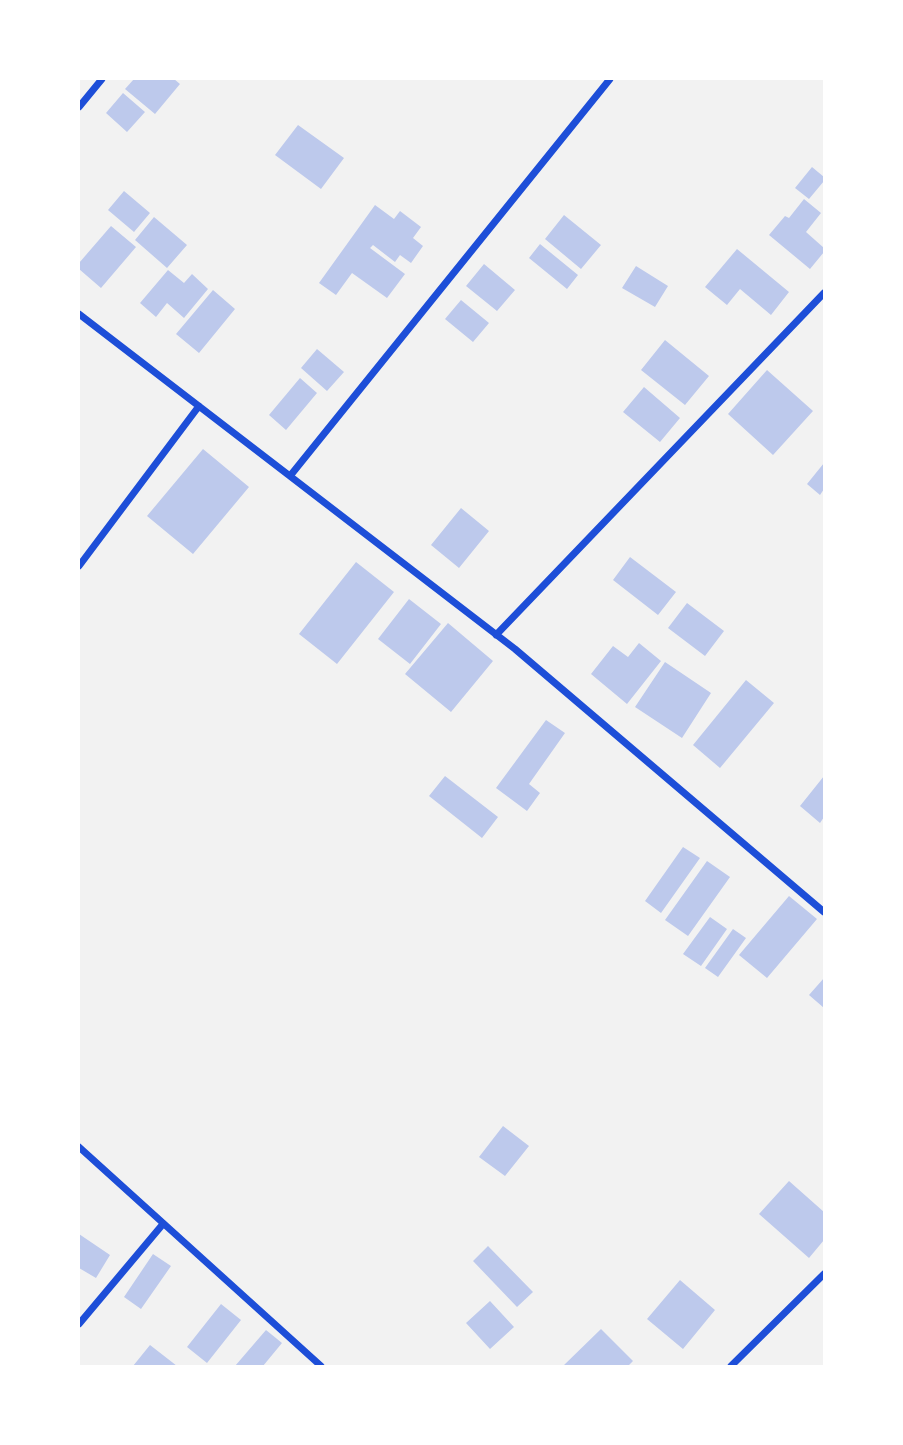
<!DOCTYPE html>
<style>
body{margin:0}
#map{position:relative;width:903px;height:1445px;overflow:hidden;background:#f2f2f2;font-family:"Fira Sans Condensed",sans-serif}
canvas{display:block}
.frame{position:absolute;inset:0;border:80px solid #fff;pointer-events:none}
</style>
<div id="map">
<canvas width="903" height="1445"></canvas>
<div class="frame"></div>
</div>
<script>
const c = document.querySelector('canvas').getContext('2d');
c.lineJoin = 'round';
function paint(path, color) {
  c.fillStyle = color;
  c.fill(path, 'evenodd');
}
function shape(rows) {
  const path = new Path2D();
  for (const r of rows) {
    path.moveTo(r[0], r[1]);
    for (let i = 2; i < r.length; i += 2) path.lineTo(r[i], r[i + 1]);
  }
  return path;
}
function stroke(path, color, width, dash) {
  c.strokeStyle = color;
  c.lineWidth = width;
  c.lineCap = dash ? 'butt' : 'round';
  c.setLineDash(dash || []);
  c.stroke(path);
}
const building = shape([
 [134,79,174,79,180,84,155,114,125,89],
 [123,93,145,112,127,132,106,113],
 [298,125,344,158,321,189,275,155],
 [812,167,824,177,824,181,809,199,795,188],
 [124,191,150,213,134,232,108,210],
 [804,199,821,213,806,232,824,248,824,252,810,269,769,235,785,216,789,218],
 [375,205,394,219,400,211,421,227,413,238,423,246,411,263,400,255,395,262,373,245,370,248,405,274,387,298,352,273,336,295,319,283],
 [564,215,601,245,581,269,545,239],
 [154,217,187,245,167,268,135,240],
 [111,226,136,247,101,288,79,269,79,263],
 [540,244,578,275,567,289,529,258],
 [737,249,789,292,771,315,740,289,727,305,705,287],
 [484,264,515,290,497,311,466,286],
 [636,266,668,286,655,307,622,288],
 [168,270,184,283,192,274,208,289,184,318,167,303,156,317,140,303],
 [213,290,235,309,199,353,176,334],
 [461,300,489,323,473,342,445,319],
 [665,340,709,376,685,405,641,370],
 [317,349,344,372,327,391,301,368],
 [767,370,813,411,773,455,728,414],
 [300,378,317,393,286,430,269,415],
 [644,387,680,418,660,442,623,412],
 [203,449,249,487,193,554,147,516],
 [824,463,824,489,820,495,807,484],
 [461,508,489,531,459,568,431,545],
 [630,557,676,592,658,615,613,580],
 [356,562,394,592,337,664,299,634],
 [409,599,441,624,410,664,378,639],
 [687,603,724,631,705,656,668,628],
 [448,623,493,661,451,712,405,674],
 [639,643,661,661,627,704,591,674,613,646,628,657],
 [665,662,711,693,682,738,635,707],
 [746,680,774,703,720,768,693,745],
 [546,720,565,733,529,784,540,793,527,811,496,788],
 [445,776,498,817,482,838,429,796],
 [824,776,824,817,820,823,800,806],
 [683,847,700,858,661,913,645,901],
 [707,861,730,877,688,936,665,920],
 [789,896,817,919,767,978,739,955],
 [710,917,727,929,701,966,683,954],
 [733,929,746,938,718,977,705,968],
 [824,978,824,1008,809,995],
 [503,1126,529,1146,505,1176,479,1157],
 [789,1181,824,1212,824,1240,809,1258,759,1214],
 [79,1234,110,1255,96,1278,79,1268],
 [488,1246,533,1292,517,1307,473,1261],
 [153,1254,171,1266,141,1309,124,1297],
 [680,1280,715,1310,683,1349,647,1319],
 [490,1301,514,1327,490,1349,466,1323],
 [221,1304,241,1320,207,1363,187,1347],
 [601,1329,633,1361,628,1366,563,1366],
 [266,1330,282,1343,263,1366,235,1366],
 [150,1345,177,1366,133,1366]
]);
const minor = shape([
 [79,107,102,79],
 [79,314,515,649,824,912],
 [290,476,610,79],
 [79,566,199,406],
 [496,635,824,293],
 [79,1147,321,1366],
 [79,1324,163,1224],
 [731,1366,824,1274]
]);
paint(building, '#bdc9ec');
stroke(minor, '#1d4ed8', 7);
</script>
